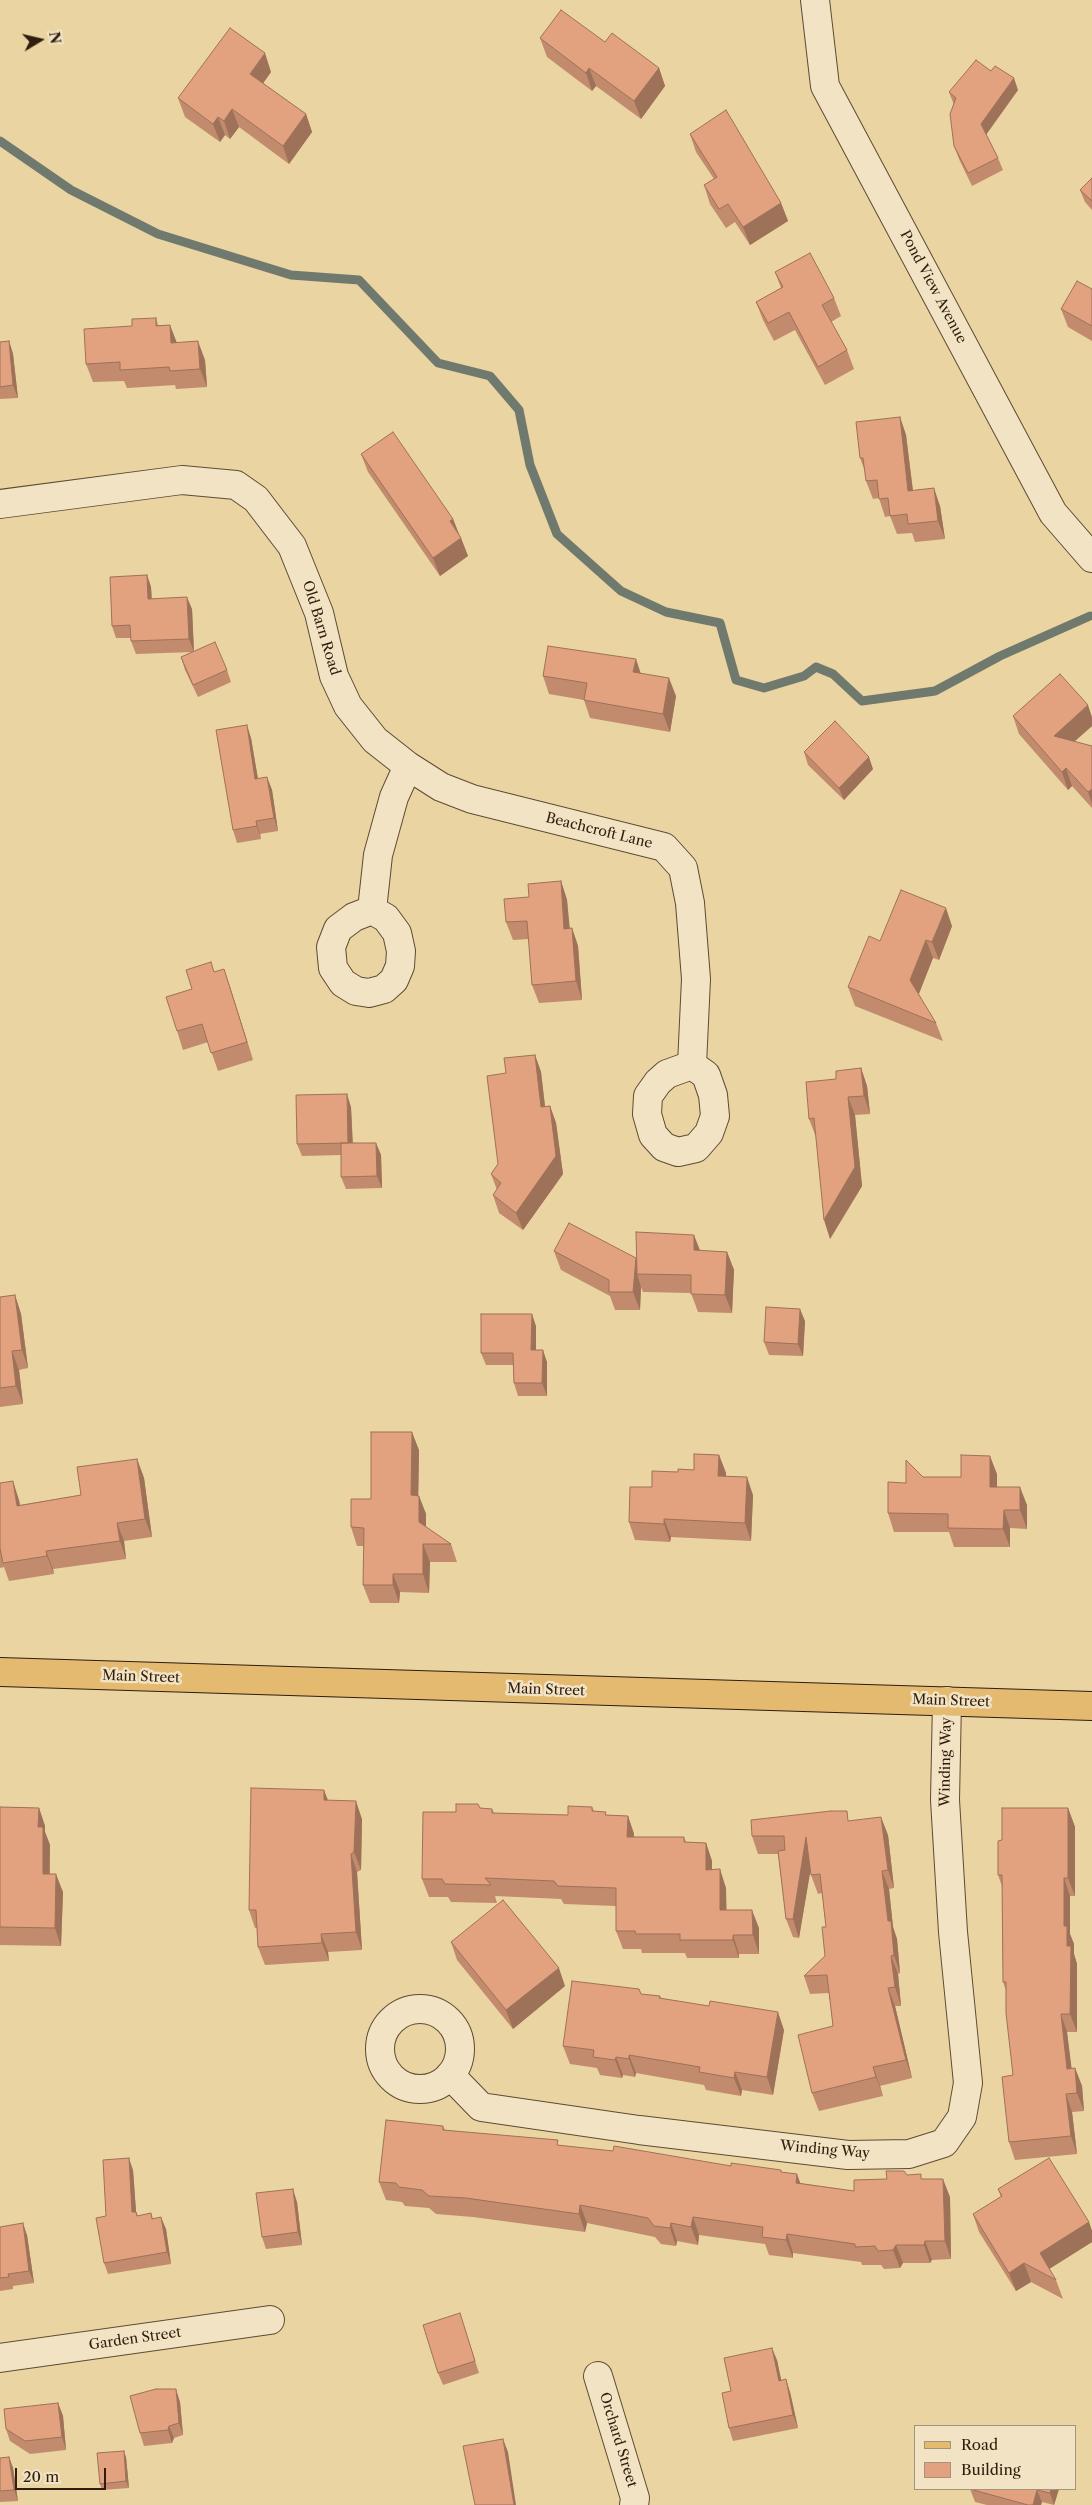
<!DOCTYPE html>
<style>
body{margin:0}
#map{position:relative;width:1092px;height:2505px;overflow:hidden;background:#e9d4a2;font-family:"Libre Caslon Text",serif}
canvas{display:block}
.legend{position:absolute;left:914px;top:2425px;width:162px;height:65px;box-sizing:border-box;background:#f1e3c3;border:1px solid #a4947b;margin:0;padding:6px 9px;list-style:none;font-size:15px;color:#301d0f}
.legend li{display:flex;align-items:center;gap:10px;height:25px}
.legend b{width:25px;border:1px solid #a4947b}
.north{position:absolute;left:15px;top:15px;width:50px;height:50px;-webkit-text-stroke:4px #f1e3c3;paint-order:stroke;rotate:81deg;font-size:14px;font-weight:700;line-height:20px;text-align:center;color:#301d0f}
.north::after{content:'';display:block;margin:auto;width:18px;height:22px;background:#301d0f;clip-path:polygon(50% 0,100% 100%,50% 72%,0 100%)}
.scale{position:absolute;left:15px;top:2468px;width:91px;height:22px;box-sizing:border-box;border:2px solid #301d0f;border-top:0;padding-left:6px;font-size:15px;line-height:18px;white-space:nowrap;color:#301d0f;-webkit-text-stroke:4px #f1e3c3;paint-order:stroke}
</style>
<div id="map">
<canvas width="1092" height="2505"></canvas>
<ul class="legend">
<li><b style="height:6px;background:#e4ba71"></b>Road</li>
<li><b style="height:14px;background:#e2a27f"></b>Building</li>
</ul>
<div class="north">N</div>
<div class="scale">20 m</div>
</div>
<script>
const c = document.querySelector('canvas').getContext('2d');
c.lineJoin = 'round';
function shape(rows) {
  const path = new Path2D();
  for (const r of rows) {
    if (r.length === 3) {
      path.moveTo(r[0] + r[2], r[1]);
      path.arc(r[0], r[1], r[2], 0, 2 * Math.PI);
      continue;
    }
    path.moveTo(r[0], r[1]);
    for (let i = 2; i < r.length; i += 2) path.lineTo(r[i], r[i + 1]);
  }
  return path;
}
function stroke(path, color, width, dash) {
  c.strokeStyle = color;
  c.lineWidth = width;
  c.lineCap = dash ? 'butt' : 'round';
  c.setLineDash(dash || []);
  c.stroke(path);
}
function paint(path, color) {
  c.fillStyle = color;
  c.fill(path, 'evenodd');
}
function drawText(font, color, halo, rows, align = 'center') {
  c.font = font + ' "Libre Caslon Text",serif';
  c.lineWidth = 5;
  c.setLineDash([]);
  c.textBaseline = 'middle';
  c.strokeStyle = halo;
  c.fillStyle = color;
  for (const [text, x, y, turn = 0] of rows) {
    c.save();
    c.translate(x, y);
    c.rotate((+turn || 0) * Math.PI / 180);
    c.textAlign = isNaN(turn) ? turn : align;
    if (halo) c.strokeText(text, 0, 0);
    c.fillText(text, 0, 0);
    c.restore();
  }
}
const stream = shape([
 [0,141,71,190,158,234,291,275,359,280,438,363,490,376,519,410,530,465,557,534,621,591,666,612,720,623,736,680,764,688,804,676,816,667,833,674,862,701,935,691,1000,656,1090,616]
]);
const minor = shape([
 [815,0,825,86,1053,513,1092,558],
 [0,504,182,480,236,485,256,499,292,546,319,613,334,676,348,706,375,740,408,766,441,787,472,799,664,847,683,868,690,903,696,979,692,1065,706,1075,713,1095,715,1116,709,1133,696,1148,678,1152,664,1147,653,1135,647,1114,648,1096,658,1082,667,1074,692,1065],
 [372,910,354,917,338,929,331,947,333,968,343,983,356,991,369,993,384,989,394,980,400,966,401,951,397,933,386,918,372,910,378,855,394,797,408,766],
 [420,2049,40],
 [450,2075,481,2107,639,2130,848,2155,909,2154,944,2143,962,2117,968,2083,953,1932,945,1800,947,1701],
 [0,2358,270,2320],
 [598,2376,635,2498,634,2505]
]);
const major = shape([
 [0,1672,1092,1706]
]);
const wall = shape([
 [540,38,605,42,659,68,665,86,641,119,596,86,592,91,547,57],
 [271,72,263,83,306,114,312,132,289,164,239,127,230,139,225,135,220,142,185,117,178,98],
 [1018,90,986,135,998,158,1003,170,972,186,959,159,954,146,954,105,949,92],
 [690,134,781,203,788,221,750,245,735,222,726,228,710,204,704,185,714,179,696,152],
 [1092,178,1092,210,1085,202,1080,190],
 [775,272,834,298,841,316,831,322,847,350,854,369,825,385,795,330,774,341,763,320,756,302,781,288],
 [1092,289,1092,341,1068,327,1061,309],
 [156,318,158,325,170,325,176,343,205,360,207,387,176,389,175,385,127,388,124,381,93,382,86,364,132,326],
 [9,341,13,354,18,398,0,399,0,342],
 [900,417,906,435,913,490,940,506,945,539,915,542,912,533,897,534,890,516,885,517,879,498,873,499,866,481,865,471,860,458],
 [361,454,453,519,468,556,440,576,368,472],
 [147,575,151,587,152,599,192,609,194,652,227,670,231,682,198,697,185,670,181,657,193,652,136,654,131,641,131,638,116,638,112,626],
 [641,673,676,696,670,732,590,718,584,700,549,694,543,676],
 [1013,716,1092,726,1074,742,1092,746,1092,808,1072,786,1068,790,1019,734],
 [251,738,258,779,267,777,272,790,278,831,260,834,261,839,237,843,233,830],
 [804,752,873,769,844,800,808,765],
 [561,881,567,900,570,929,572,928,578,946,582,1000,539,1003,532,985,529,939,513,940,506,922,529,897],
 [952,926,939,960,933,958,918,994,936,1023,943,1041,855,1006,848,987,880,941],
 [224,969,230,987,253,1060,218,1071,208,1042,183,1050,177,1031,192,989,215,972],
 [535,1055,541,1072,545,1106,550,1106,556,1123,563,1174,523,1230,499,1213,493,1195,497,1190,491,1174,498,1164,506,1073],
 [861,1068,867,1086,870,1114,855,1115,862,1186,830,1239,816,1137,809,1119,836,1079],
 [351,1107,353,1143,376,1143,381,1155,382,1188,346,1189,341,1177,341,1155,302,1156,297,1144],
 [554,1251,636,1258,637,1261,700,1251,727,1252,734,1270,732,1313,698,1312,691,1293,643,1292,641,1287,640,1310,615,1310,610,1296,561,1270],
 [15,1295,21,1314,28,1368,19,1370,23,1404,0,1407,0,1297],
 [805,1321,803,1356,769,1355,764,1342],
 [536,1326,536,1350,547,1362,547,1396,518,1396,514,1383,513,1365,486,1365,481,1353],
 [419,1450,418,1496,419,1496,426,1514,426,1527,451,1544,457,1562,430,1562,429,1593,400,1592,399,1603,370,1603,363,1585,364,1546,357,1546,351,1527,371,1499],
 [719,1455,726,1473,726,1476,753,1495,751,1541,671,1537,670,1542,635,1540,629,1522,652,1487,678,1472,694,1470],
 [137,1459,144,1478,152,1537,124,1541,126,1559,53,1569,54,1574,9,1581,4,1567,0,1568,0,1483,19,1500,20,1505,81,1495],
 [997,1474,997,1487,1027,1505,1027,1529,1010,1528,1010,1547,954,1547,949,1532,894,1532,888,1513,906,1483,923,1477,961,1477],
 [328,1800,362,1819,361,1870,357,1872,362,1950,328,1952,329,1961,265,1965,258,1947,257,1928,255,1928,249,1910],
 [0,1807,39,1808,45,1826,45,1832,50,1845,50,1874,63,1892,61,1946,0,1945],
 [592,1807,594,1811,607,1815,628,1816,634,1834,634,1837,684,1837,686,1842,706,1843,712,1861,712,1869,726,1888,726,1910,759,1928,759,1954,739,1954,739,1958,687,1958,685,1953,642,1953,641,1949,623,1949,616,1931,616,1906,564,1904,561,1899,495,1896,497,1903,451,1902,448,1897,429,1897,422,1879,456,1812,480,1808,492,1809,494,1813,568,1815],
 [1068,1808,1075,1827,1075,1896,1070,1896,1070,1934,1074,1944,1074,1954,1077,1964,1077,2032,1067,2032,1071,2068,1075,2068,1082,2086,1084,2111,1072,2112,1077,2154,1015,2160,1009,2142,1013,2075,1006,1990,1003,1982,1002,1886,998,1875,1002,1840],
 [850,1821,888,1835,894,1888,889,1889,893,1927,897,1939,900,1973,898,1974,901,2006,895,2006,912,2078,880,2086,883,2096,819,2111,812,2093,833,2026,829,1993,810,1994,804,1976,825,1956,826,1927,822,1893,818,1894,811,1875,810,1871,799,1938,793,1937,786,1919,778,1854,758,1854,752,1836],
 [451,1942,565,1986,513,2029,457,1960],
 [641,1994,660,1996,661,1998,784,2030,773,2095,742,2090,741,2096,706,2090,704,2085,636,2073,635,2077,623,2075,622,2078,600,2075,597,2068,570,2064,563,2046],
 [443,2126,445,2130,560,2146,782,2172,800,2183,854,2191,887,2179,907,2175,922,2179,950,2197,951,2259,932,2260,930,2263,903,2263,900,2268,884,2269,881,2265,862,2265,861,2262,793,2253,793,2258,769,2255,765,2244,699,2235,698,2245,677,2241,676,2246,661,2244,655,2237,587,2223,585,2232,473,2217,436,2214,429,2208,405,2206,402,2202,386,2200,379,2182],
 [133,2170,136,2212,138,2216,151,2213,153,2219,166,2229,171,2264,108,2274,104,2263,106,2216],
 [998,2189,1089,2222,1092,2231,1092,2242,1049,2269,1056,2280,1063,2299,1031,2282,1016,2291,979,2232,973,2214,1001,2197],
 [297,2202,302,2245,266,2249,262,2237],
 [0,2227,27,2235,34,2283,13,2286,13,2289,0,2291],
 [464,2326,479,2373,443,2385,438,2373],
 [777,2360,781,2380,790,2392,798,2428,733,2441,729,2428,731,2391],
 [180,2402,183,2435,174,2438,172,2443,144,2446,140,2433],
 [58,2403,63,2416,66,2450,30,2454,10,2441,6,2429],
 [9,2457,13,2468,18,2501,0,2502,0,2458],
 [126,2457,129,2488,102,2490,100,2484],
 [970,2489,1059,2489,1054,2505,1042,2502,1041,2505,987,2505,975,2502]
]);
const shadedWall = shape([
 [265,53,271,72,257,92,250,74],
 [589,68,596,86,592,91,586,73],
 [659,68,665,86,641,119,634,101],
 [1014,78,1018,90,985,136,981,124],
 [232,109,239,127,230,139,224,121],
 [306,114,312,132,289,164,283,146],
 [218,117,225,135,220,142,213,124],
 [781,203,788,221,750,245,743,227],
 [170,325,177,343,171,343],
 [9,341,13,354,18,398,13,385],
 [198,341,205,360,207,387,200,369],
 [900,417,906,435,915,509,908,491],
 [934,488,940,506,945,539,938,521],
 [453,519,460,537,450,521],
 [461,538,468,556,440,576,433,558],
 [147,575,151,587,152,611,148,599],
 [187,597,192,609,194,652,189,639],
 [636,659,642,677,633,672],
 [669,678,676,696,670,732,663,714],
 [1088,705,1092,717,1092,726,1060,754,1054,736],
 [247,725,251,738,260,791,255,779],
 [869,757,873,769,844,800,839,788],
 [1066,768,1072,786,1068,790,1062,772],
 [267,777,272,790,278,831,274,818],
 [1092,789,1092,804,1088,792],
 [256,821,260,834,261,839,257,826],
 [561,881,567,900,571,947,564,929],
 [946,908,952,926,939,960,932,942],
 [572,928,578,946,582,1000,576,981],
 [926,940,933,958,917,999,910,980],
 [224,969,230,987,253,1060,247,1042],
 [535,1055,541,1072,547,1124,541,1107],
 [861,1068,867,1086,870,1114,864,1096],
 [347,1094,351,1107,353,1155,348,1143],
 [848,1097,855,1115,862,1186,830,1239,824,1220],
 [550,1106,556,1123,563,1174,523,1230,516,1213],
 [376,1143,381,1155,382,1188,377,1176],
 [694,1235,701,1253,694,1250],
 [727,1252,734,1270,732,1313,725,1295],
 [636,1258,641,1274,637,1274,641,1287,640,1310,633,1292],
 [15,1295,21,1314,28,1368,22,1350],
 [800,1309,805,1321,803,1356,798,1344],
 [532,1314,536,1326,536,1363,531,1350],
 [543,1350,547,1362,547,1396,542,1383],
 [12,1351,19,1370,23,1404,16,1386],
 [412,1432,419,1450,418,1514,411,1495],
 [719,1455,726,1473,725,1494,718,1476],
 [990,1456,997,1474,997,1505,990,1487],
 [137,1459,144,1478,152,1537,145,1519],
 [747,1477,753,1495,751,1541,745,1523],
 [13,1481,19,1500,23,1524,17,1506],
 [1020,1487,1027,1505,1027,1529,1020,1510],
 [419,1496,426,1514,426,1540,419,1522],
 [1004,1510,1010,1528,1010,1547,1003,1529],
 [664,1519,671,1537,670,1542,664,1524],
 [117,1523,124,1541,126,1559,120,1541],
 [423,1544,430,1562,429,1593,423,1574],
 [46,1551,53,1569,54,1574,47,1556],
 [393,1574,400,1592,399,1603,393,1585],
 [324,1790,331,1808,324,1800],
 [356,1801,362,1819,361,1870,354,1852],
 [39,1808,45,1826,45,1832,50,1845,49,1892,43,1874,38,1827],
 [1068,1808,1075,1827,1075,1896,1068,1878],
 [628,1816,634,1834,633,1855,627,1837],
 [881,1817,888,1835,894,1888,888,1870],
 [806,1837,813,1856,799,1938,793,1919],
 [706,1843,712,1861,712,1888,706,1870],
 [351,1854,357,1872,362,1950,356,1932],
 [720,1869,726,1888,727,1929,720,1910],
 [882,1871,889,1889,893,1927,897,1939,900,1973,894,1955,888,1921],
 [56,1874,63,1892,61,1946,55,1928],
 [1064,1878,1070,1896,1070,1934,1074,1944,1074,1954,1077,1964,1077,2032,1070,2014,1067,1946,1064,1926],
 [752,1910,759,1928,759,1954,753,1935],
 [321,1934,328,1952,329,1961,322,1943],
 [733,1935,739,1954,739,1958,733,1940],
 [891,1956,898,1974,901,2006,895,1987],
 [559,1968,565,1986,513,2029,506,2010],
 [888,1988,895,2006,912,2078,906,2060],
 [778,2012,784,2030,773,2095,767,2077],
 [1061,2014,1067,2032,1074,2087,1067,2069],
 [629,2055,636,2073,635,2077,629,2059],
 [616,2057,623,2075,622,2078,615,2060],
 [873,2067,880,2086,883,2096,876,2077],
 [1075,2068,1082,2086,1084,2111,1077,2093],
 [735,2072,742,2090,741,2096,734,2078],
 [1066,2094,1072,2112,1077,2154,1071,2136],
 [129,2158,133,2170,137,2224,132,2212],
 [797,2174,804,2193,796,2183],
 [943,2179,950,2197,951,2259,945,2241],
 [293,2189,297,2202,302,2245,298,2232],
 [580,2205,587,2223,585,2232,579,2214],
 [161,2217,166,2229,171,2264,167,2252],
 [693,2217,699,2235,698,2245,691,2227],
 [1089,2222,1092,2231,1092,2242,1046,2271,1040,2253],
 [23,2223,27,2235,34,2283,29,2271],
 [671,2223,677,2241,676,2246,670,2228],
 [787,2234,793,2253,793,2258,786,2240],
 [925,2241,932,2260,930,2263,924,2245],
 [896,2245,903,2263,900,2268,893,2250],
 [1024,2263,1031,2282,1016,2291,1009,2273],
 [772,2348,777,2360,784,2393,779,2381],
 [786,2379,790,2392,798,2428,793,2415],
 [176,2389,180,2402,183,2435,179,2423],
 [58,2403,63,2416,66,2450,62,2437],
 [169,2426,174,2438,172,2443,168,2430],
 [503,2439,508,2452,516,2505,514,2505],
 [124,2451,126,2457,129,2488,126,2481],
 [9,2457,13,2468,18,2501,14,2490],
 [1051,2489,1059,2489,1054,2505,1050,2493],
 [1037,2490,1042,2502,1041,2505,1033,2505]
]);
const building = shape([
 [561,10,605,42,612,33,659,68,634,101,589,68,586,73,540,38,561,10],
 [230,28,265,53,250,74,306,114,283,146,232,109,224,121,218,117,213,124,178,98,230,28],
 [976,60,991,71,995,66,1014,78,981,124,998,158,968,173,954,146,950,114,956,98,949,92,976,60],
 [726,110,781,203,743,227,728,204,719,209,704,185,717,177,690,134,726,110],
 [1092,178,1092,201,1080,190,1092,178],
 [810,253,834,298,822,305,847,350,818,367,789,312,768,323,756,302,783,287,775,272,810,253],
 [1077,281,1092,289,1092,326,1061,309,1077,281],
 [156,318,156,326,170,325,171,343,198,341,200,369,170,371,169,367,120,370,120,362,86,364,84,329,132,326,132,319,156,318],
 [9,341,13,385,0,387,0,342,9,341],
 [900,417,908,491,934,488,938,521,908,524,907,514,890,516,888,498,879,499,877,480,866,481,863,458,860,458,856,422,900,417],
 [393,432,453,519,450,521,461,538,433,558,361,454,393,432],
 [147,575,148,599,187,597,189,639,131,641,130,625,112,626,110,577,147,575],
 [215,642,227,670,193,685,181,657,215,642],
 [548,646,636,659,633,672,669,678,663,714,584,700,587,683,543,676,548,646],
 [1060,674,1088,705,1054,736,1092,746,1092,789,1088,792,1066,768,1062,772,1013,716,1060,674],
 [835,721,869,757,839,788,804,752,835,721],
 [247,725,255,779,267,777,274,818,256,821,257,826,233,830,216,730,247,725],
 [561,881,564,929,572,928,576,981,532,985,527,921,506,922,504,899,529,897,528,884,561,881],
 [901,890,946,908,932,942,926,940,910,980,936,1023,848,987,869,936,880,941,901,890],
 [211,962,214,972,224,969,247,1042,211,1053,202,1024,177,1031,166,997,192,989,186,970,211,962],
 [535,1055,541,1107,550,1106,556,1156,516,1213,493,1195,501,1183,491,1174,498,1164,487,1076,506,1073,504,1058,535,1055],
 [861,1068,864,1096,848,1097,855,1167,824,1220,814,1118,809,1119,806,1082,836,1079,836,1071,861,1068],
 [347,1094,348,1143,297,1144,296,1095,347,1094],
 [341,1143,376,1143,377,1176,341,1177,341,1143],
 [569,1223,636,1258,633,1292,609,1292,609,1280,554,1251,569,1223],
 [636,1232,694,1235,694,1250,727,1252,725,1295,691,1294,691,1275,637,1274,636,1232],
 [15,1295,22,1350,12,1351,16,1386,0,1388,0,1297,15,1295],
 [766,1307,800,1309,798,1344,764,1342,766,1307],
 [481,1314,532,1314,531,1350,543,1350,542,1383,514,1383,513,1353,481,1353,481,1314],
 [371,1432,412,1432,411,1495,419,1496,419,1522,451,1544,423,1544,423,1574,393,1574,393,1585,363,1585,364,1528,351,1527,351,1499,371,1499,371,1432],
 [694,1454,719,1455,718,1476,747,1477,745,1523,664,1519,664,1524,629,1522,630,1487,652,1487,652,1471,678,1472,678,1469,694,1470,694,1454],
 [961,1455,990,1456,990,1487,1020,1487,1020,1510,1004,1510,1003,1529,948,1528,948,1514,888,1513,888,1482,906,1483,906,1460,923,1477,961,1477,961,1455],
 [137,1459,145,1519,117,1523,120,1541,46,1551,47,1556,3,1563,0,1548,0,1483,13,1481,17,1506,81,1495,77,1467,137,1459],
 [251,1788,324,1790,324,1800,356,1801,354,1852,351,1854,356,1932,321,1934,322,1943,258,1947,256,1910,249,1910,251,1788],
 [456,1804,478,1804,480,1808,492,1809,492,1813,568,1815,568,1806,592,1807,592,1811,606,1812,605,1815,628,1816,627,1837,684,1837,684,1842,706,1843,706,1870,720,1869,720,1910,752,1910,753,1935,733,1935,733,1940,680,1940,680,1934,636,1934,635,1931,616,1931,616,1888,558,1886,554,1881,485,1878,491,1885,445,1884,442,1879,422,1879,423,1812,456,1812,456,1804],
 [0,1807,39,1808,38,1827,43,1827,43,1874,56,1874,55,1928,0,1927,0,1807],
 [1002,1808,1068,1808,1068,1878,1064,1878,1064,1926,1067,1926,1067,1946,1071,1946,1070,2014,1061,2014,1067,2069,1075,2068,1077,2093,1066,2094,1071,2136,1009,2142,1002,2077,1013,2075,1006,2013,1006,1982,1003,1982,1002,1875,998,1875,998,1841,1002,1840,1002,1808],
 [831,1811,847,1811,848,1821,881,1817,888,1870,882,1871,888,1921,891,1921,894,1955,891,1956,895,1987,888,1988,906,2060,873,2067,876,2077,812,2093,798,2035,833,2026,827,1975,804,1976,825,1956,822,1927,826,1927,820,1874,811,1875,806,1837,793,1919,786,1919,778,1851,785,1850,784,1836,752,1836,751,1820,831,1811],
 [503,1900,559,1968,506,2010,451,1942,503,1900],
 [572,1981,639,1989,641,1994,660,1996,659,1998,709,2006,710,2001,778,2012,767,2077,735,2072,734,2078,699,2072,700,2067,629,2055,629,2059,616,2057,615,2060,593,2057,594,2050,563,2046,572,1981],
 [386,2120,443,2126,443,2130,558,2140,557,2145,613,2151,614,2146,731,2166,731,2163,781,2170,781,2172,797,2174,796,2183,854,2191,854,2180,887,2179,886,2171,904,2171,907,2175,921,2174,921,2179,943,2179,945,2241,925,2241,924,2245,896,2245,893,2250,878,2251,875,2246,855,2247,855,2244,787,2234,786,2240,762,2237,763,2227,693,2217,691,2227,671,2223,670,2228,654,2226,648,2218,580,2205,579,2214,466,2198,429,2196,422,2190,399,2187,396,2183,379,2182,386,2120],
 [129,2158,132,2212,136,2212,137,2216,151,2213,152,2219,161,2217,167,2252,104,2263,96,2218,106,2216,103,2160,129,2158],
 [1049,2158,1089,2222,1040,2253,1056,2280,1024,2263,1009,2273,973,2214,1002,2196,998,2189,1049,2158],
 [293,2189,298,2232,262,2237,256,2193,293,2189],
 [23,2223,29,2271,8,2274,9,2277,0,2278,0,2227,23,2223],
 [460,2313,475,2361,438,2373,423,2325,460,2313],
 [772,2348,779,2381,786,2379,793,2415,729,2428,722,2393,731,2391,724,2358,772,2348],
 [156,2389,176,2389,179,2423,169,2426,168,2430,140,2433,130,2396,156,2389],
 [58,2403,62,2437,25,2441,6,2429,4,2409,58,2403],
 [503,2439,514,2505,475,2505,463,2446,503,2439],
 [124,2451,126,2481,100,2484,97,2453,124,2451],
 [9,2457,14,2490,0,2491,0,2458,9,2457],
 [970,2489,1051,2489,1050,2493,1037,2490,1033,2505,1028,2505,970,2489]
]);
const streetNames = [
 ["Pond View Avenue",933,287,62],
 ["Old Barn Road",321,628,73],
 ["Beachcroft Lane",599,831,14],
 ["Main Street",141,1677,2],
 ["Main Street",546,1690,2],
 ["Main Street",951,1701,2],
 ["Winding Way",946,1762,-89],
 ["Winding Way",825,2150,5],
 ["Garden Street",135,2339,-8],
 ["Orchard Street",618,2440,73]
];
stroke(stream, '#70796e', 9);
stroke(minor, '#5e4b34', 30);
stroke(major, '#301d0f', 30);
stroke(minor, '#f1e3c3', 28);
stroke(major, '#e4ba71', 28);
paint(wall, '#c28b6d');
paint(shadedWall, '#9e7159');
paint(building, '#e2a27f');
stroke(building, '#9e7159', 1);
drawText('14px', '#301d0f', '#f1e3c3', streetNames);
</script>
